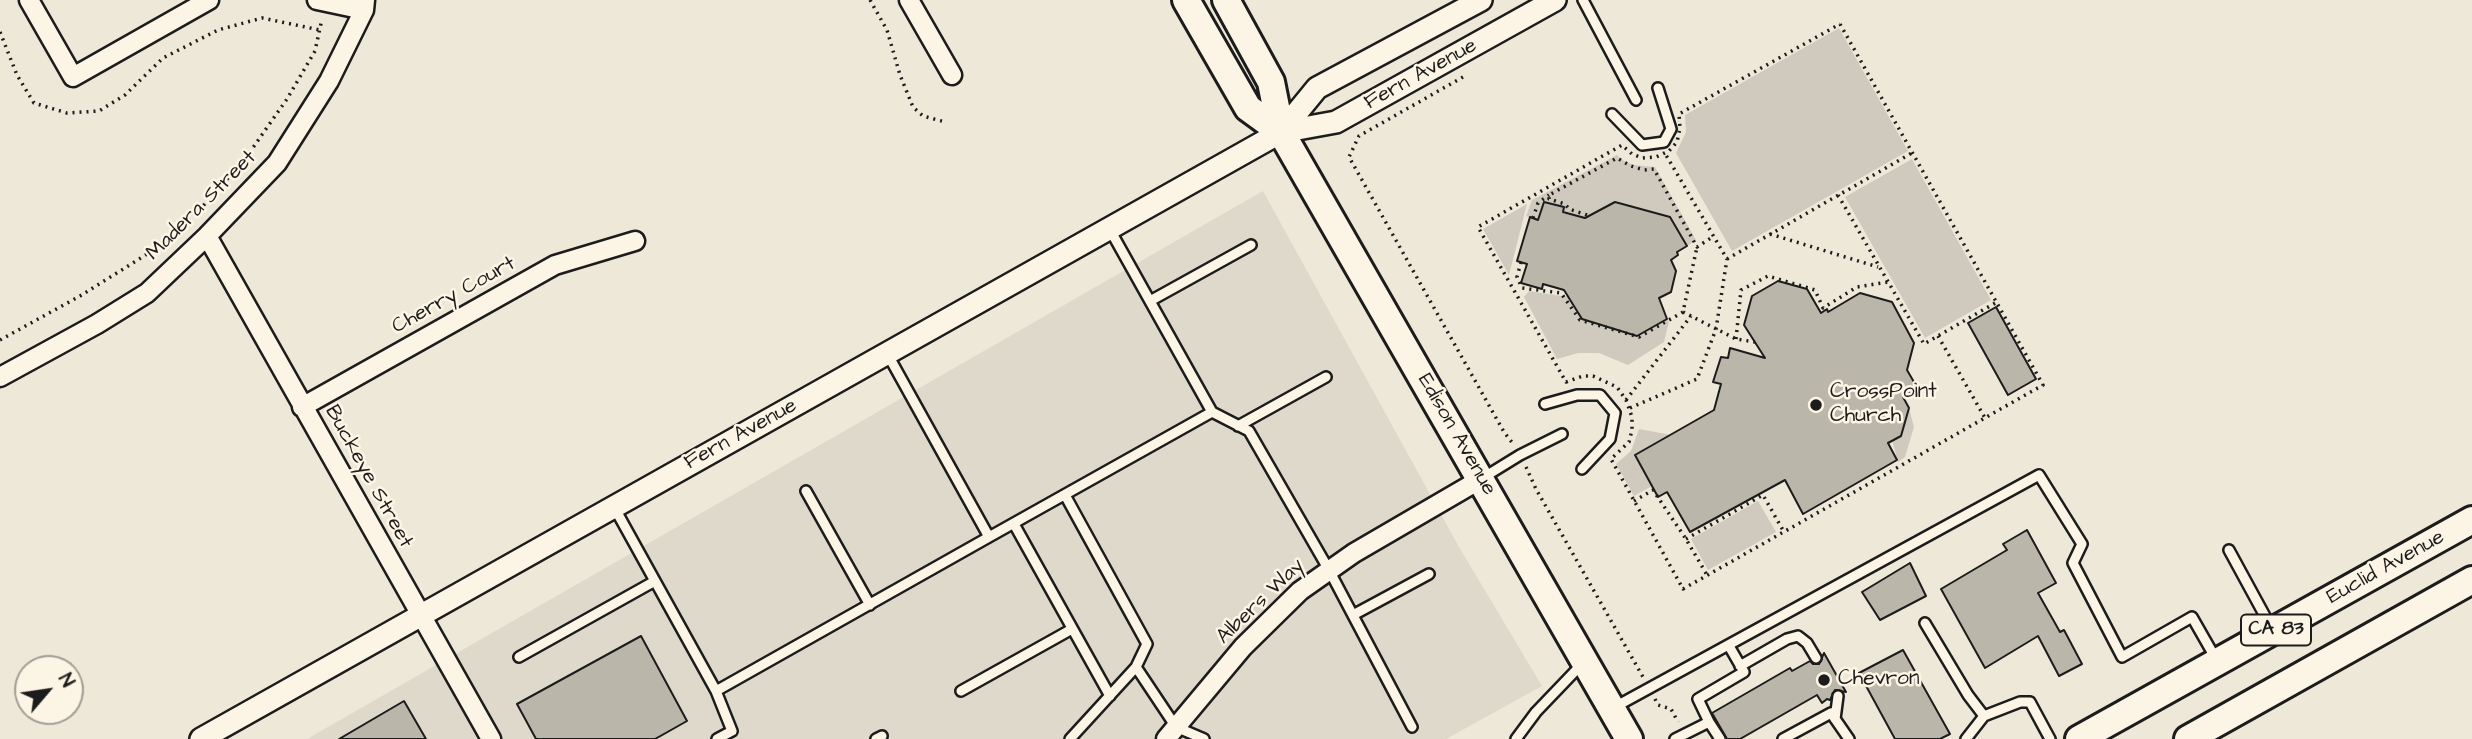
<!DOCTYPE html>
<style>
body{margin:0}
#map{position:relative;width:2472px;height:739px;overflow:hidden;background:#eee8d9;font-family:"Architects Daughter",sans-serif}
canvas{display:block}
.north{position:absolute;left:14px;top:655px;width:70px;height:70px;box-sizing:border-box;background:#fcf5e5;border:2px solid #a29e95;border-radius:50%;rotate:61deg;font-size:19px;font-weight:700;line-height:28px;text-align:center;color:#1c1c1c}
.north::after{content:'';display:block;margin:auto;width:24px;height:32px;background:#1c1c1c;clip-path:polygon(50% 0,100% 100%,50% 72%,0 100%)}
</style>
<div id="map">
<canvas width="2472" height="739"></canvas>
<div class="north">N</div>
</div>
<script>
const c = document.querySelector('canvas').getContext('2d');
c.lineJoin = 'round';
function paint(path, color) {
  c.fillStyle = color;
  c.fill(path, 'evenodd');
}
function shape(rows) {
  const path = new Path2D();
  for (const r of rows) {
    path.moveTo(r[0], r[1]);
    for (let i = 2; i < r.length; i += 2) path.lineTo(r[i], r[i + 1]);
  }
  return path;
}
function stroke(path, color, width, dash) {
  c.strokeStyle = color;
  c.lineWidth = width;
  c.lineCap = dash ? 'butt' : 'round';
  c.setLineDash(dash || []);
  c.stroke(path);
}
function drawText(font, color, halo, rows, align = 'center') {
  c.font = font + ' "Architects Daughter",sans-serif';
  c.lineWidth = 5;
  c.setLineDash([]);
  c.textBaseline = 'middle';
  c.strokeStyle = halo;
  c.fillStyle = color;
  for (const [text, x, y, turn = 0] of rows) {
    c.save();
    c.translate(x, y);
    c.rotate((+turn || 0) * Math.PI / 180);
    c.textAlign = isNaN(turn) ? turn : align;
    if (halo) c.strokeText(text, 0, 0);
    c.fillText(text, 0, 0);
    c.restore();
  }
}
const built = shape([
 [1263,191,1459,547,1542,686,1446,739,307,739]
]);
const green = shape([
 [1839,28,1908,151,1732,251,1676,153,1686,132,1685,115],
 [1617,155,1624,161,1634,165,1655,167,1696,240,1687,246,1670,217,1615,202,1585,218,1563,212,1564,207,1544,202,1538,220,1526,216,1532,200],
 [1912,159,1991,300,1925,338,1845,197],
 [1527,204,1509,275,1483,229],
 [1529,291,1568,297,1582,319,1637,336,1667,319,1669,322,1664,342,1628,365,1599,353,1578,353,1557,359,1524,297],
 [1909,408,1914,427,1905,457,1898,462,1892,440],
 [1639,429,1671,435,1652,486,1634,496,1616,464,1631,451],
 [1758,501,1776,532,1708,570,1691,539]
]);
const building = shape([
 [1544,202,1564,207,1563,212,1585,218,1615,202,1670,217,1687,246,1677,252,1678,255,1671,260,1676,271,1671,292,1659,298,1667,319,1637,336,1582,319,1564,290,1543,284,1542,289,1521,283,1527,264,1517,261,1530,217,1538,220,1544,202],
 [1778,281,1807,289,1821,313,1827,309,1828,312,1860,293,1892,302,1914,343,1907,370,1918,389,1903,397,1909,408,1901,436,1888,443,1897,460,1803,514,1785,480,1690,532,1667,492,1658,497,1635,455,1714,410,1721,384,1713,382,1721,357,1728,358,1730,348,1765,358,1744,325,1752,296,1778,281],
 [1996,307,2036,379,2008,395,1968,323,1996,307],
 [2027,530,2056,583,2038,593,2060,632,2064,630,2082,664,2059,676,2038,636,1985,668,1941,589,2007,550,2003,544,2027,530],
 [1910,563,1926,596,1880,620,1862,592,1910,563],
 [641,636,687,721,655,739,536,739,517,704,641,636],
 [1903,650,1950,734,1940,739,1895,739,1859,673,1903,650],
 [1824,653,1846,692,1835,690,1830,700,1827,699,1822,703,1817,695,1740,739,1727,739,1712,713,1790,668,1792,671,1810,661,1813,664,1819,664,1824,653],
 [404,701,426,739,339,739,404,701]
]);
const path = shape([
 [870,0,887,30,900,75,913,107,923,116,945,122],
 [1840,24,2043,385,1683,589,1611,459,1629,442,1632,430,1632,417,1626,400,1617,387,1593,376,1583,376,1566,382,1478,227,1622,145,1632,154,1642,158,1656,157,1669,151,1677,142,1680,128,1679,114,1840,24],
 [0,32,17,75,34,103,67,113,99,111,125,95,163,58,218,30,262,18,320,30],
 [1463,77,1359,136,1349,157,1504,432,1514,445],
 [1838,195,1924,344,1997,302],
 [1587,215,1569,209,1565,204,1549,199,1549,195,1617,158,1631,166,1644,170,1654,169,1697,247,1714,236],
 [1533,218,1538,203,1549,195],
 [1770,234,1878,267],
 [1727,259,1912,153],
 [1521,262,1517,277,1522,288,1561,293,1580,320,1639,337,1683,312,1697,247],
 [1683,312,1736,339,1755,342],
 [1938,336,1985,418],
 [1736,339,1741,290,1768,276,1815,290,1823,308,1857,287,1888,282],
 [0,340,80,296,152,251,203,206,245,159,287,99,315,51,322,19],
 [1626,400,1691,316],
 [1630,408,1697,379,1716,329,1727,259,1666,155],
 [1526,467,1536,489,1643,677],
 [1634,501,1653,490,1686,539,1707,575],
 [1686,539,1763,495,1784,532],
 [1655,699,1658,705,1671,709,1678,722]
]);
const service = shape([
 [1583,0,1636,100],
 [1612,114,1642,145,1664,142,1671,129,1658,88],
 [1150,301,1251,245],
 [888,355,989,537,1212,412,1109,228],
 [1545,404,1577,395,1600,395,1615,413,1610,439,1582,469],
 [1212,412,1249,431,1329,570,1412,727],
 [1238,426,1326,377],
 [1481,479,1520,455,1562,434],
 [806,491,870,605],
 [1065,495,1147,644,1136,667,1070,739],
 [614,507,716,691],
 [1014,524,1110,696],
 [2229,550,2272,629],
 [1353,615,1429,574],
 [1925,623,1968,695,1984,716,2020,702,2030,702,2050,739],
 [519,657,655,581],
 [1740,666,1787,639,1798,636,1807,643,1816,658],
 [1136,667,1176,727,1204,739],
 [961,691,1072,629],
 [1613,708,2039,475,2082,544,2073,563,2122,657,2192,617,2216,659],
 [1835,719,1838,696],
 [1709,722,1698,699,1744,672,1729,646],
 [717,739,732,731,716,691,989,537],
 [876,739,882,736],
 [1516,739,1536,712,1581,665],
 [1675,739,1709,722,1720,739],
 [1783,739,1831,713,1849,739],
 [1966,739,1984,716]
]);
const minor = shape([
 [29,0,73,77,209,0],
 [317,0,364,10],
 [909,0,952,75],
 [207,236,491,739],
 [0,377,97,324,147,293,207,236,277,163,329,81,364,10,365,0],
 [302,407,555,265,635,241],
 [1166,739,1243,647,1300,591,1354,553,1481,479]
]);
const tertiary = shape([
 [1281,132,1317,88,1481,0],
 [201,739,1281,132,1336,122,1555,0]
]);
const primary = shape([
 [1186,0,1248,108,1281,132],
 [1226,0,1271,82,1281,132,1629,739],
 [2079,739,2472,520],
 [2188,739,2472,580]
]);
const markers = [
 [1816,405,7,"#1c1c1c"],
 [1824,680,7,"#1c1c1c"]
];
const shields = [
 [2276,630,70]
];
const shieldNames = [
 ["CA 83",2276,630]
];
const streetNames = [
 ["Fern Avenue",1421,75,-29],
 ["Madera Street",202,206,-45],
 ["Cherry Court",454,296,-29],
 ["Fern Avenue",741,435,-29],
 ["Edison Avenue",1456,435,60],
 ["Buckeye Street",368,477,61],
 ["Euclid Avenue",2386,568,-29],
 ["Albers Way",1261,602,-44]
];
const poiNames = [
 ["CrossPoint",1830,393],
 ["Church",1830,417],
 ["Chevron",1838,680]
];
paint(built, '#ded9cb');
paint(green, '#cfcabd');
paint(building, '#bab6aa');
stroke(building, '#1c1c1c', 2);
stroke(service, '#1c1c1c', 14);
stroke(minor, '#1c1c1c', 23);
stroke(tertiary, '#1c1c1c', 26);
stroke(primary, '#1c1c1c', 32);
stroke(path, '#1c1c1c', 3.5, [2, 5]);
stroke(service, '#fcf5e5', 9);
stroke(minor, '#fcf5e5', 18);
stroke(tertiary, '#fcf5e5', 21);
stroke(primary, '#fcf5e5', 26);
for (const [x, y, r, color] of markers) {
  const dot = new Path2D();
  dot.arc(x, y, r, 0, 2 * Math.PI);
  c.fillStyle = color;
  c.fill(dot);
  stroke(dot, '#fcf5e5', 2.5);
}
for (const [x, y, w] of shields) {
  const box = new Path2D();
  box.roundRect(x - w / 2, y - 15.5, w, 31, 5);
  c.fillStyle = '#fcf5e5';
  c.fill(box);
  stroke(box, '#1c1c1c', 2);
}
drawText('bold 19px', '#1c1c1c', null, shieldNames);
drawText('21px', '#1c1c1c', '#fcf5e5', streetNames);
drawText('21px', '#1c1c1c', '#fcf5e5', poiNames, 'left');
</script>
